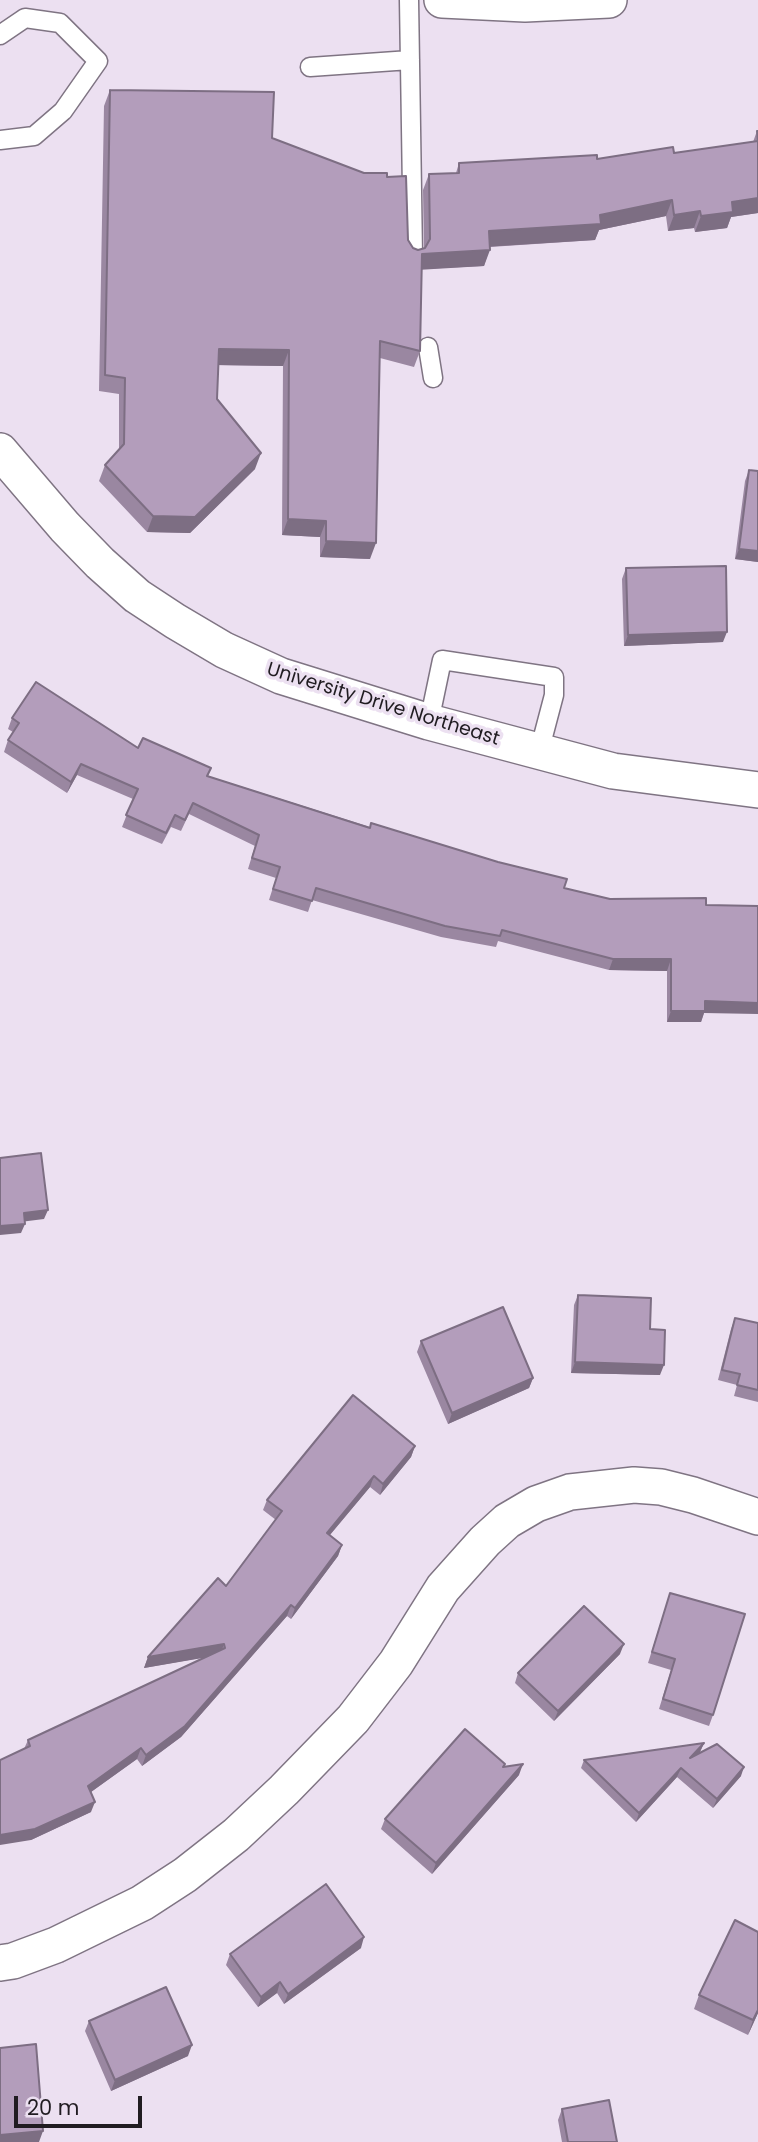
<!DOCTYPE html>
<style>
body{margin:0}
#map{position:relative;width:758px;height:2142px;overflow:hidden;background:#ece0f1;font-family:Poppins,sans-serif}
canvas{display:block}
.scale{position:absolute;left:14px;top:2096px;width:128px;height:32px;box-sizing:border-box;border:4px solid #201c21;border-top:0;padding-left:9px;font-size:21px;line-height:24px;white-space:nowrap;color:#201c21;-webkit-text-stroke:5px #ece0f1;paint-order:stroke}
</style>
<div id="map">
<canvas width="758" height="2142"></canvas>
<div class="scale">20 m</div>
</div>
<script>
const c = document.querySelector('canvas').getContext('2d');
c.lineJoin = 'round';
function shape(rows) {
  const path = new Path2D();
  for (const r of rows) {
    path.moveTo(r[0], r[1]);
    for (let i = 2; i < r.length; i += 2) path.lineTo(r[i], r[i + 1]);
  }
  return path;
}
function stroke(path, color, width, dash) {
  c.strokeStyle = color;
  c.lineWidth = width;
  c.lineCap = dash ? 'butt' : 'round';
  c.setLineDash(dash || []);
  c.stroke(path);
}
function paint(path, color) {
  c.fillStyle = color;
  c.fill(path, 'evenodd');
}
function drawText(font, color, halo, rows, align = 'center') {
  c.font = font + ' Poppins,sans-serif';
  c.lineWidth = 7;
  c.setLineDash([]);
  c.textBaseline = 'middle';
  c.strokeStyle = halo;
  c.fillStyle = color;
  for (const [text, x, y, turn = 0] of rows) {
    c.save();
    c.translate(x, y);
    c.rotate((+turn || 0) * Math.PI / 180);
    c.textAlign = isNaN(turn) ? turn : align;
    if (halo) c.strokeText(text, 0, 0);
    c.fillText(text, 0, 0);
    c.restore();
  }
}
const service = shape([
 [409,0,413,255],
 [0,35,25,18,60,23,98,61,63,111,34,136,0,140],
 [310,67,410,60],
 [428,347,433,378],
 [429,722,442,660,554,677,554,695,539,752]
]);
const minor = shape([
 [442,0,525,4,609,0],
 [0,451,65,527,100,563,137,596,175,621,224,650,281,676,429,722,613,771,758,790],
 [0,1963,13,1961,56,1945,142,1903,185,1875,236,1835,284,1790,353,1719,396,1663,443,1588,485,1541,507,1521,536,1504,570,1492,634,1485,661,1487,693,1495,758,1517]
]);
const wall = shape([
 [110,90,272,138,364,173,387,177,408,240,413,248,418,250,424,249,423,190,429,174,456,173,459,163,597,159,674,153,753,142,757,131,758,131,758,213,731,217,727,228,695,232,694,228,668,231,666,216,599,230,595,240,490,247,484,266,422,269,420,351,414,367,380,358,370,559,320,557,320,537,282,535,283,366,218,365,217,399,255,469,190,533,147,532,99,481,105,465,119,450,119,394,99,391,104,106],
 [749,470,758,471,758,562,735,559,745,481],
 [626,568,723,642,624,646,622,579],
 [12,718,138,748,211,768,208,776,564,888,610,899,706,898,704,1013,701,1022,667,1022,667,971,609,970,498,941,496,947,441,937,312,900,308,912,269,900,276,878,248,869,255,846,189,814,181,831,171,827,162,844,122,827,133,799,77,775,67,793,4,752,8,740,13,732,8,729],
 [578,1295,650,1329,660,1375,571,1373,574,1305],
 [735,1318,758,1323,758,1402,734,1396,737,1385,718,1380,731,1329],
 [421,1341,533,1378,529,1388,448,1424,417,1352],
 [415,1446,411,1457,380,1495,370,1487,330,1535,342,1545,338,1556,291,1619,287,1616,181,1737,142,1766,137,1759,91,1792,91,1812,31,1840,24,1749,28,1740,206,1657,144,1668,148,1657,226,1586,276,1520,263,1510,267,1500],
 [670,1593,713,1715,709,1726,659,1709,671,1670,648,1663],
 [620,1654,554,1721,515,1683,518,1673],
 [704,1743,700,1752,741,1776,713,1808,677,1777,636,1822,581,1768,584,1760],
 [519,1775,432,1874,381,1829,385,1819],
 [361,1948,284,2004,277,1993,258,2007,226,1965,230,1954],
 [699,1995,758,2013,748,2035,694,2009],
 [89,2021,188,2056,111,2091,85,2031],
 [562,2109,617,2142,562,2142,558,2120]
]);
const shadedWall = shape([
 [758,198,758,213,731,217,727,228,695,232,701,216,732,202],
 [672,200,666,216,599,230,595,240,483,247,489,231,600,215],
 [700,211,694,228,668,231,674,215],
 [490,250,484,266,417,270,422,254],
 [219,349,289,350,283,366,213,365],
 [261,453,255,469,190,533,147,532,153,516],
 [288,519,326,521,320,537,282,535],
 [326,541,376,543,370,559,320,557],
 [739,549,758,551,758,562,735,559],
 [727,632,723,642,624,646,628,635],
 [81,764,77,775,67,793,71,782],
 [613,959,671,959,667,971,609,970],
 [705,1001,758,1003,758,1014,704,1013,701,1022,667,1022,671,1011],
 [48,1210,44,1219,20,1222,24,1213],
 [25,1224,21,1233,0,1235,0,1226],
 [575,1362,664,1365,660,1375,571,1373],
 [533,1378,529,1388,448,1424,452,1413],
 [415,1446,411,1457,380,1495,383,1484],
 [374,1476,370,1487,323,1543,327,1533],
 [342,1545,338,1556,291,1619,295,1608],
 [291,1605,287,1616,181,1737,142,1766,146,1755],
 [224,1644,220,1655,144,1668,148,1657],
 [624,1644,620,1654,554,1721,558,1711],
 [704,1743,700,1752,690,1758],
 [141,1748,137,1759,84,1797,88,1786],
 [523,1764,519,1775,432,1874,436,1863],
 [744,1767,741,1776,713,1808,717,1799],
 [681,1768,677,1777,636,1822,639,1813],
 [95,1802,91,1812,31,1840,0,1845,0,1835],
 [364,1937,361,1948,284,2004,288,1994],
 [280,1982,277,1993,258,2007,261,1997],
 [758,2010,758,2013,748,2035,753,2020],
 [192,2045,188,2056,111,2091,115,2080],
 [43,2131,39,2142,0,2142,0,2135]
]);
const building = shape([
 [110,90,274,92,272,138,364,173,387,173,387,177,406,176,408,240,413,248,418,250,425,248,430,239,429,174,459,173,459,163,597,155,597,159,673,147,674,153,758,141,757,131,758,131,758,198,732,202,733,212,701,216,700,211,674,215,672,200,600,215,601,224,489,231,490,250,422,254,420,351,380,341,376,543,326,541,326,521,288,519,289,350,219,349,217,399,261,453,195,517,153,516,105,465,124,444,125,378,105,375,110,90],
 [749,470,758,471,758,551,739,549,749,470],
 [726,566,727,632,628,635,626,568,726,566],
 [36,682,138,748,143,738,211,768,207,776,370,828,371,823,498,862,567,879,564,888,610,899,706,898,706,905,758,906,758,1003,705,1001,705,1011,671,1011,671,959,613,959,502,930,500,936,445,926,316,888,312,901,273,889,280,867,252,858,259,835,193,803,185,820,175,815,166,833,126,815,138,789,81,764,71,782,8,740,19,723,12,718,36,682],
 [41,1153,48,1210,24,1213,25,1224,0,1226,0,1158,41,1153],
 [578,1295,651,1298,650,1329,665,1330,664,1365,575,1362,578,1295],
 [503,1307,533,1378,452,1413,421,1341,503,1307],
 [735,1318,758,1323,758,1390,737,1385,740,1374,722,1370,735,1318],
 [353,1395,415,1446,383,1484,374,1476,327,1533,342,1545,295,1608,291,1605,185,1726,146,1755,141,1748,88,1786,95,1802,35,1829,0,1835,0,1760,30,1746,28,1740,225,1648,224,1644,148,1657,218,1578,226,1586,282,1511,267,1500,353,1395],
 [670,1593,745,1614,713,1715,663,1699,675,1659,652,1652,670,1593],
 [584,1606,624,1644,558,1711,518,1673,584,1606],
 [465,1729,505,1764,503,1767,523,1764,436,1863,385,1819,465,1729],
 [704,1743,690,1758,717,1744,744,1767,717,1799,681,1768,639,1813,584,1760,704,1743],
 [326,1884,364,1937,288,1994,280,1982,261,1997,230,1954,326,1884],
 [735,1920,758,1932,758,2010,753,2020,699,1995,735,1920],
 [166,1987,192,2045,115,2080,89,2021,166,1987],
 [36,2044,43,2131,0,2135,0,2048,36,2044],
 [609,2100,617,2142,568,2142,562,2109,609,2100]
]);
const streetNames = [
 ["University Drive Northeast",383,705,17]
];
stroke(service, '#7f7483', 21);
stroke(minor, '#7f7483', 38);
stroke(service, '#fff', 18);
stroke(minor, '#fff', 35);
paint(wall, '#9a87a1');
paint(shadedWall, '#7d6e83');
paint(building, '#b39dbb');
stroke(building, '#7d6e83', 2);
drawText('19px', '#201c21', '#ece0f1', streetNames);
</script>
